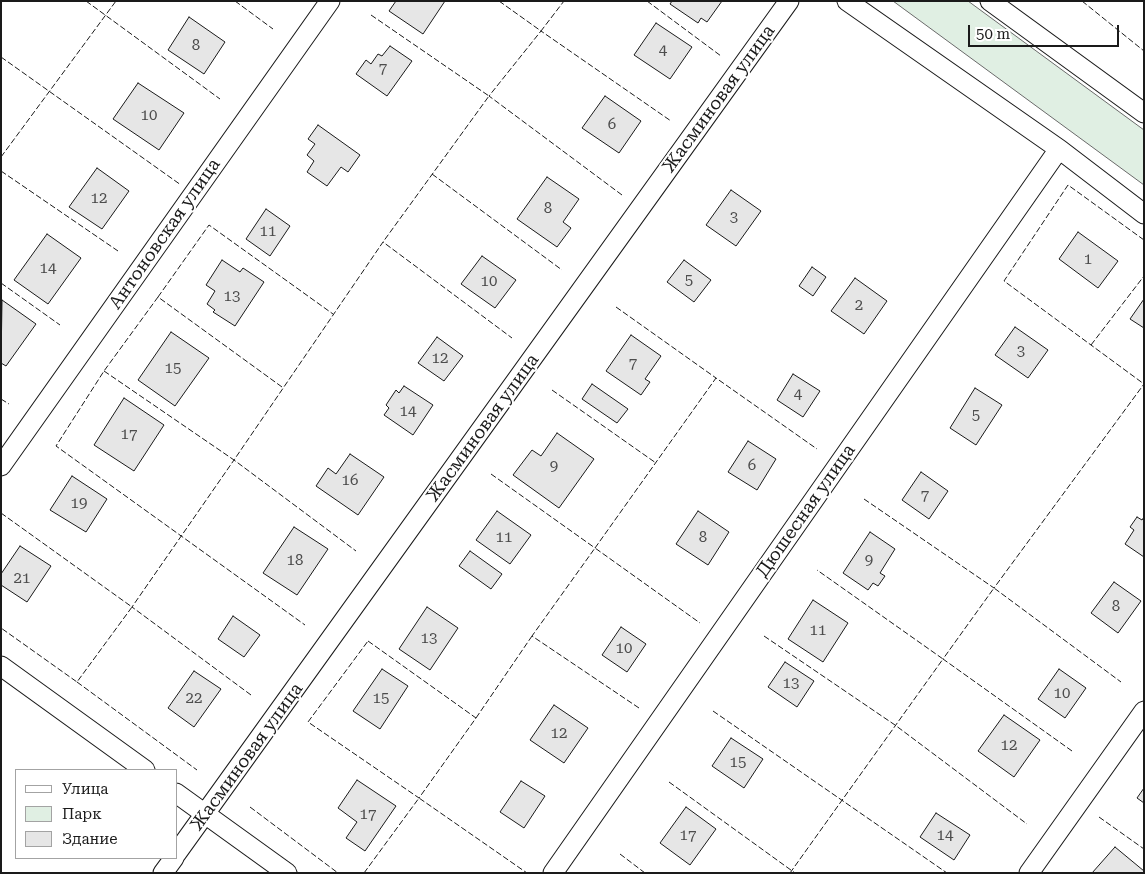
<!DOCTYPE html>
<meta charset="utf-8">
<style>
body{margin:0}
#map{position:relative;width:1145px;height:874px;overflow:hidden;background:#fff;font-family:"Roboto Serif",serif}
canvas{display:block}
.frame{position:absolute;inset:0;border:2px solid #1a1a1a;pointer-events:none}
.legend{position:absolute;left:15px;top:769px;width:162px;height:90px;box-sizing:border-box;background:#fff;border:1px solid #a3a3a3;margin:0;padding:6px 9px;list-style:none;font-size:15px;color:#1a1a1a}
.legend li{display:flex;align-items:center;gap:10px;height:25px}
.legend b{width:25px;border:1px solid #a3a3a3}
.scale{position:absolute;left:968px;top:25px;width:151px;height:22px;box-sizing:border-box;border:2px solid #1a1a1a;border-top:0;padding-left:6px;font-size:15px;line-height:18px;white-space:nowrap;color:#1a1a1a;-webkit-text-stroke:4px #fff;paint-order:stroke}
</style>
<div id="map">
<canvas width="1145" height="874"></canvas>
<div class="frame"></div>
<ul class="legend">
<li><b style="height:6px;background:#fff"></b>Улица</li>
<li><b style="height:14px;background:#e0efe3"></b>Парк</li>
<li><b style="height:14px;background:#e6e6e6"></b>Здание</li>
</ul>
<div class="scale">50 m</div>
</div>
<script>
const c = document.querySelector('canvas').getContext('2d');
c.lineJoin = 'round';
function paint(path, color) {
  c.fillStyle = color;
  c.fill(path, 'evenodd');
}
function shape(rows) {
  const path = new Path2D();
  for (const r of rows) {
    path.moveTo(r[0], r[1]);
    for (let i = 2; i < r.length; i += 2) path.lineTo(r[i], r[i + 1]);
  }
  return path;
}
function stroke(path, color, width, dash) {
  c.strokeStyle = color;
  c.lineWidth = width;
  c.lineCap = dash ? 'butt' : 'round';
  c.setLineDash(dash || []);
  c.stroke(path);
}
function drawText(font, color, halo, rows, align = 'center') {
  c.font = font + ' "Roboto Serif",serif';
  c.lineWidth = 4;
  c.setLineDash([]);
  c.textBaseline = 'middle';
  c.strokeStyle = halo;
  c.fillStyle = color;
  for (const [text, x, y, turn = 0] of rows) {
    c.save();
    c.translate(x, y);
    c.rotate((+turn || 0) * Math.PI / 180);
    c.textAlign = isNaN(turn) ? turn : align;
    if (halo) c.strokeText(text, 0, 0);
    c.fillText(text, 0, 0);
    c.restore();
  }
}
const green = shape([
 [893,1,968,1,1144,130,1144,185,893,1]
]);
const building = shape([
 [396,1,445,1,423,34,389,11,396,1],
 [672,1,722,1,707,22,701,18,698,23,670,4,672,1],
 [189,17,225,42,204,74,168,50,189,17],
 [656,23,692,47,670,79,634,55,656,23],
 [390,46,412,61,387,96,356,74,366,60,371,64,378,54,382,56,390,46],
 [138,83,184,113,159,150,113,119,138,83],
 [605,96,641,121,619,153,582,128,605,96],
 [318,125,360,155,348,172,341,167,327,186,307,172,314,161,307,155,315,144,308,139,318,125],
 [97,168,129,191,102,229,69,207,97,168],
 [547,177,579,199,563,222,571,228,557,247,517,219,547,177],
 [731,190,761,211,736,246,706,225,731,190],
 [266,209,290,226,270,256,246,239,266,209],
 [1078,232,1118,261,1098,288,1059,259,1078,232],
 [47,234,81,258,48,304,14,280,47,234],
 [482,256,516,280,495,308,461,284,482,256],
 [222,260,240,272,243,268,264,282,235,326,213,312,215,310,207,304,215,291,206,285,222,260],
 [684,260,711,280,694,302,667,282,684,260],
 [812,267,826,277,813,296,799,286,812,267],
 [855,278,887,301,864,334,831,311,855,278],
 [1144,299,1144,328,1130,319,1144,299],
 [2,300,36,324,6,366,1,363,2,300],
 [1015,327,1048,350,1028,378,995,355,1015,327],
 [171,332,209,358,175,406,138,380,171,332],
 [631,335,661,356,645,379,650,382,641,395,606,371,631,335],
 [437,337,463,356,444,381,418,363,437,337],
 [793,374,820,391,803,417,777,400,793,374],
 [592,384,628,409,617,423,582,399,592,384],
 [404,386,433,405,413,435,384,415,389,408,386,405,396,390,399,393,404,386],
 [975,388,1002,405,976,445,950,428,975,388],
 [124,398,164,425,134,471,94,445,124,398],
 [557,433,594,459,559,508,513,475,532,450,541,456,557,433],
 [748,441,776,459,757,490,728,472,748,441],
 [350,454,384,477,358,515,316,486,328,468,336,474,350,454],
 [921,472,948,491,929,519,902,500,921,472],
 [72,476,107,499,86,532,50,510,72,476],
 [497,511,531,535,510,564,476,540,497,511],
 [698,511,729,532,708,565,676,544,698,511],
 [1137,517,1142,520,1144,517,1144,557,1125,544,1134,530,1130,527,1137,517],
 [294,527,328,549,297,595,263,573,294,527],
 [870,532,895,549,880,573,885,576,878,586,873,583,868,590,843,573,870,532],
 [20,546,51,566,27,602,1,585,1,574,20,546],
 [470,551,502,574,491,589,459,566,470,551],
 [1114,582,1141,601,1118,633,1091,613,1114,582],
 [813,600,848,623,823,662,788,639,813,600],
 [427,607,458,628,430,670,399,649,427,607],
 [233,616,260,635,244,657,218,639,233,616],
 [621,627,646,644,627,672,602,655,621,627],
 [785,662,814,681,797,707,768,687,785,662],
 [382,669,408,686,380,729,353,711,382,669],
 [1059,669,1086,688,1065,718,1038,699,1059,669],
 [194,671,221,689,194,727,168,708,194,671],
 [554,705,588,728,564,763,530,740,554,705],
 [1004,715,1040,740,1014,777,978,751,1004,715],
 [731,738,763,759,744,788,712,766,731,738],
 [357,780,396,806,365,851,346,838,357,822,338,808,357,780],
 [521,781,545,796,524,828,500,812,521,781],
 [1144,788,1144,803,1137,798,1144,788],
 [686,807,716,829,690,865,660,843,686,807],
 [936,813,970,835,954,860,920,837,936,813],
 [1115,847,1144,871,1144,873,1092,873,1115,847]
]);
const minor = shape([
 [847,1,1059,149,1144,214],
 [990,1,1144,113],
 [1,466,330,1],
 [1,666,145,770],
 [176,793,287,873],
 [176,854,789,1],
 [163,873,174,858],
 [553,873,1059,149],
 [1029,873,1144,711]
]);
const fence = shape([
 [86,1,220,99],
 [235,1,273,29],
 [499,1,541,31,564,1],
 [647,1,721,56],
 [1082,1,1144,51],
 [371,15,489,96,383,242],
 [1,57,181,185],
 [1,157,116,1],
 [1,171,118,251],
 [432,174,562,270],
 [622,195,489,96,541,31,671,121],
 [1144,240,1068,185,1004,281,1144,384],
 [1,283,60,325],
 [158,297,209,225,333,314],
 [616,307,716,378],
 [1091,345,1144,276],
 [104,371,234,460,383,242,512,338],
 [282,387,158,297,104,371,56,446,305,625],
 [552,390,656,463],
 [1,399,9,404],
 [491,474,595,548,716,378,817,449],
 [864,499,994,588,1144,384],
 [1,513,132,607,77,682,1,628],
 [764,636,895,725,1027,824],
 [368,641,476,718,419,798,308,722,368,641],
 [77,682,197,770],
 [251,695,132,607,234,460,356,551],
 [639,708,532,636,595,548,700,623],
 [713,711,947,873],
 [476,718,532,636],
 [1072,751,943,659,994,588,1121,682],
 [669,782,795,873],
 [250,807,338,873],
 [1099,817,1144,849],
 [620,854,645,873],
 [364,873,419,798,527,873],
 [790,873,943,659,817,570]
]);
const numberNames = [
 ["8",196,46],
 ["4",663,51],
 ["7",383,69],
 ["10",149,116],
 ["6",612,125],
 ["12",99,199],
 ["8",548,209],
 ["3",734,218],
 ["11",268,232],
 ["1",1088,260],
 ["14",48,269],
 ["5",689,281],
 ["10",489,282],
 ["13",232,297],
 ["2",859,306],
 ["3",1021,352],
 ["12",440,359],
 ["7",633,364],
 ["15",173,369],
 ["4",798,395],
 ["14",408,412],
 ["5",976,416],
 ["17",129,435],
 ["6",752,466],
 ["9",554,467],
 ["16",350,481],
 ["7",925,496],
 ["19",79,504],
 ["11",504,538],
 ["8",703,538],
 ["18",295,561],
 ["9",869,561],
 ["21",22,579],
 ["8",1116,607],
 ["11",818,631],
 ["13",429,639],
 ["10",624,649],
 ["13",791,684],
 ["10",1062,694],
 ["22",194,699],
 ["15",381,699],
 ["12",559,734],
 ["12",1009,746],
 ["15",738,763],
 ["17",368,815],
 ["17",688,836],
 ["14",945,836]
];
const streetNames = [
 ["Жасминовая улица",719,99,-54],
 ["Антоновская улица",165,234,-55],
 ["Жасминовая улица",483,428,-54],
 ["Дюшесная улица",806,511,-55],
 ["Жасминовая улица",247,757,-54]
];
paint(green, '#e0efe3');
stroke(green, '#6a6a6a', 1);
paint(building, '#e6e6e6');
stroke(building, '#1a1a1a', 1);
stroke(minor, '#1a1a1a', 21);
stroke(minor, '#fff', 19);
stroke(fence, '#1a1a1a', 1, [6, 2.5]);
drawText('15px', '#4d4d4d', null, numberNames);
drawText('18px', '#1a1a1a', '#fff', streetNames);
</script>
